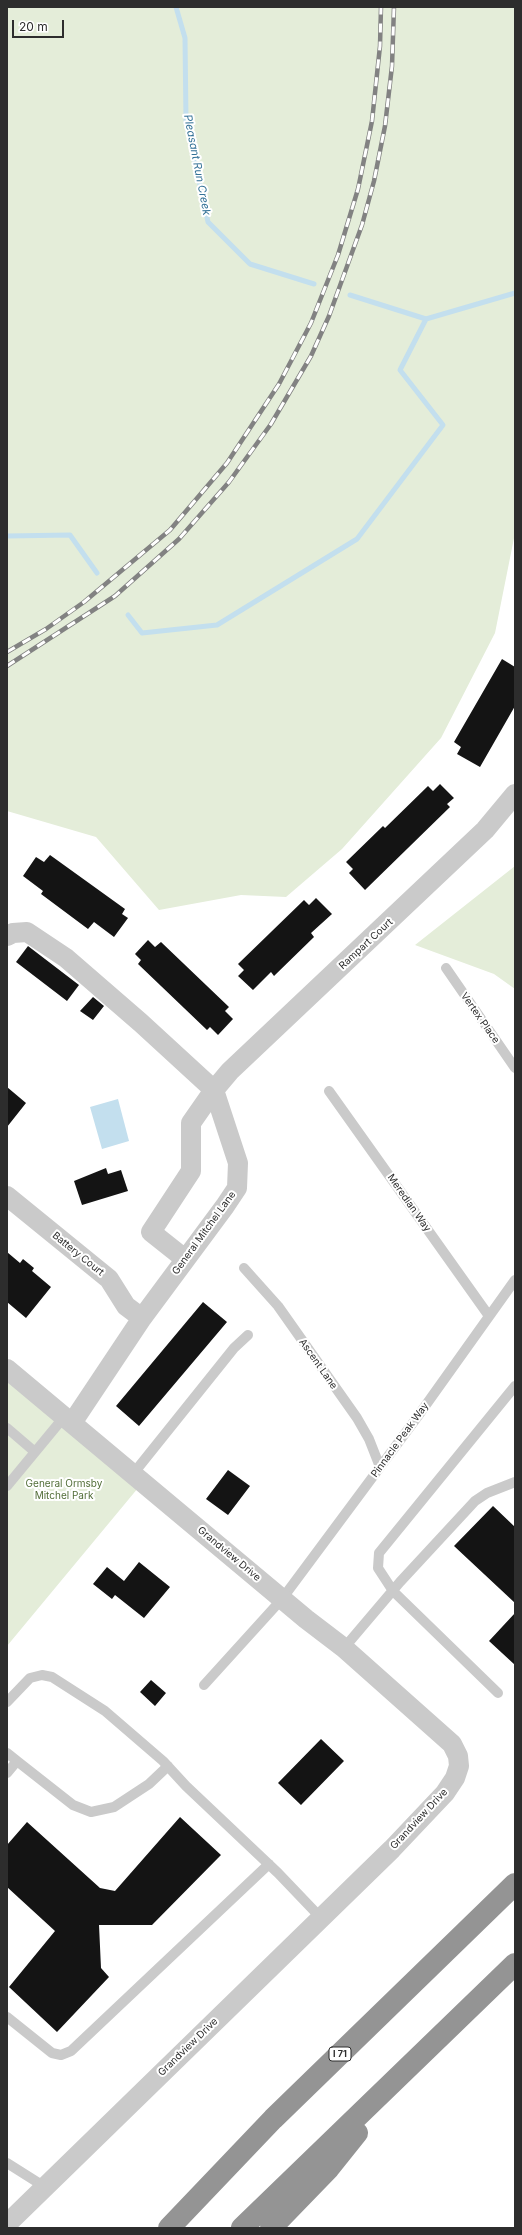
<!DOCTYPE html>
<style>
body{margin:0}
#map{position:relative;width:522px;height:2235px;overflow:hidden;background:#fff;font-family:Inter,sans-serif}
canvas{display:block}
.frame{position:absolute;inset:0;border:8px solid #2d2d2d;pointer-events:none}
.scale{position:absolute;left:12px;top:20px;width:52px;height:18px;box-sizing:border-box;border:2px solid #2d2d2d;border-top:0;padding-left:5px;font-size:12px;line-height:14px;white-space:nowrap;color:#2d2d2d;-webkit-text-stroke:3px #fff;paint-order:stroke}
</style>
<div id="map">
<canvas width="522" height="2235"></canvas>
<div class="frame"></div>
<div class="scale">20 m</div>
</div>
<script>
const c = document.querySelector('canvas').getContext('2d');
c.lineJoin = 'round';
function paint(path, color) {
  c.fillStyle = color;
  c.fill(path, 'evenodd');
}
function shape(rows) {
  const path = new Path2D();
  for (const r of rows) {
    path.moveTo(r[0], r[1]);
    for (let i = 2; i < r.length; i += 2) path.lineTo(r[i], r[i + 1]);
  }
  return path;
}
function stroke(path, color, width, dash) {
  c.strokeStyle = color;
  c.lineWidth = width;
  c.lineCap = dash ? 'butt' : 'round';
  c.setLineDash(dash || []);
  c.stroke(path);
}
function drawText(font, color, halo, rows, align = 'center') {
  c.font = font + ' Inter,sans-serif';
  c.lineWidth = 4;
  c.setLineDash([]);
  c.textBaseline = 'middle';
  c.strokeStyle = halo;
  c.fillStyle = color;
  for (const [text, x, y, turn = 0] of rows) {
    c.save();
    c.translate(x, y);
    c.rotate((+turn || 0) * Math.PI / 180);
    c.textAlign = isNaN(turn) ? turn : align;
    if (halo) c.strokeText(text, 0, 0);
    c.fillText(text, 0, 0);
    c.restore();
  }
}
const green = shape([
 [7,7,515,7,515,533,495,633,441,738,342,849,286,897,241,895,159,910,96,837,7,811],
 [515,866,515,989,494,974,415,945],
 [7,1369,143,1482,7,1646]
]);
const water = shape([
 [118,1099,129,1141,102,1149,90,1107]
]);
const stream = shape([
 [176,7,185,38,186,121,208,222,250,264,314,284],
 [350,295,426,319,515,293],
 [7,536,70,535,97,573],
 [128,615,142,633,217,625,357,539,443,425,400,370,426,319]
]);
const building = shape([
 [502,659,515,667,515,706,480,767,457,754,461,747,454,742],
 [440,784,454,798,447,804,450,807,365,890,349,873,353,869,346,862,383,826,385,828,428,786,433,791],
 [50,855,125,909,122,914,128,918,114,937,94,922,88,929,41,894,43,891,23,876,36,857,44,862],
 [316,898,332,914,311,933,314,937,274,976,271,972,253,990,238,976,244,970,238,964,304,900,309,905],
 [148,940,155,947,161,942,229,1007,225,1011,233,1019,218,1035,210,1027,207,1030,138,964,141,960,135,954],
 [28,946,79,985,67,1001,16,962],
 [93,997,104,1006,93,1020,80,1011],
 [7,1087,26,1103,7,1127],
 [106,1168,108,1174,121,1170,128,1191,82,1205,74,1181],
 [7,1252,20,1263,23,1259,34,1268,32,1271,51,1287,26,1318,7,1302],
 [203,1302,227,1322,139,1426,116,1406],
 [228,1470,250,1486,228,1515,206,1499],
 [493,1506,515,1527,515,1603,454,1546],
 [139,1562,170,1587,144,1618,115,1595,112,1599,93,1584,107,1567,124,1581],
 [515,1613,515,1665,489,1641],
 [151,1680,166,1693,155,1706,140,1692],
 [321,1739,344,1761,301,1805,278,1783],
 [180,1817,221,1855,152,1925,99,1925,101,1968,109,1977,57,2032,9,1987,55,1931,7,1887,7,1845,27,1822,100,1888,115,1891]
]);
const service = shape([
 [446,968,515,1068],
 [329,1091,489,1316],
 [244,1268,278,1306,357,1418,369,1439,380,1467],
 [7,1428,35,1452],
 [133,1474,234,1348,248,1335],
 [7,1486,64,1417],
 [344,1648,400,1582,475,1501,487,1493,515,1482],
 [204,1685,282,1599,418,1416,515,1280],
 [498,1693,393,1591,378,1568,379,1553,515,1386],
 [7,1702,30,1678,42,1675,52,1677,105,1711,163,1761,186,1786,278,1873,321,1918],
 [7,1753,17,1761],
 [7,1773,17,1761,73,1805,91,1812,114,1807,149,1784,168,1766],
 [7,2017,52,2053,61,2055,71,2051,269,1864],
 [7,2163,45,2187]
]);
const minor = shape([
 [7,936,13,933,27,932,66,958,141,1023,214,1090,238,1163,237,1188,225,1206,142,1318,72,1423],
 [7,1196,109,1279,126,1306,142,1318],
 [185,1259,151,1232,191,1171,191,1123,214,1090,230,1071,485,830,515,794],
 [7,1369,306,1619,344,1648,452,1744,458,1756,459,1766,455,1778,445,1793,392,1849,7,2224]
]);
const motorway = shape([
 [169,2228,273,2119,515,1884],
 [242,2228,515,1964],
 [271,2228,329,2168,357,2133]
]);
const rail = shape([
 [7,652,46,629,84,602,170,530,227,463,279,384,311,323,338,255,358,189,372,121,380,46,381,7],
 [7,666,115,596,179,539,229,482,271,424,311,356,329,316,362,225,374,181,385,126,392,66,394,7]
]);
const shields = [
 [340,2054,22]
];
const shieldNames = [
 ["I 71",340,2054]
];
const streetNames = [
 ["Rampart Court",366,944,-43],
 ["Vertex Place",480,1018,55],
 ["Meredian Way",409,1203,55],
 ["General Mitchel Lane",204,1233,-54],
 ["Battery Court",78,1254,39],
 ["Ascent Lane",318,1364,55],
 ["Pinnacle Peak Way",400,1440,-54],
 ["Grandview Drive",229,1554,40],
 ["Grandview Drive",419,1819,-47],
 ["Grandview Drive",188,2047,-44]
];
const parkNames = [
 ["General Ormsby",64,1484],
 ["Mitchel Park",64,1496]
];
const waterNames = [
 ["Pleasant Run Creek",197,165,79]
];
paint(green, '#e4edd9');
paint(water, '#c3dfee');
stroke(stream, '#c3dfee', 5);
paint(building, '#141414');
stroke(service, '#cacaca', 10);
stroke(minor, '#cacaca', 20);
stroke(motorway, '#949494', 22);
stroke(rail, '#828282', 4.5);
stroke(rail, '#fff', 3, [9]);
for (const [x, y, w] of shields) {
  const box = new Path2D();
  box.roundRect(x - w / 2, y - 7, w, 14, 3);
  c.fillStyle = '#fff';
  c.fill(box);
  stroke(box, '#2d2d2d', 1);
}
drawText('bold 9px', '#2d2d2d', null, shieldNames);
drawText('10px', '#2d2d2d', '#fff', streetNames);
drawText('10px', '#516d37', '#fff', parkNames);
drawText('italic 11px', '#347297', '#fff', waterNames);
</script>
